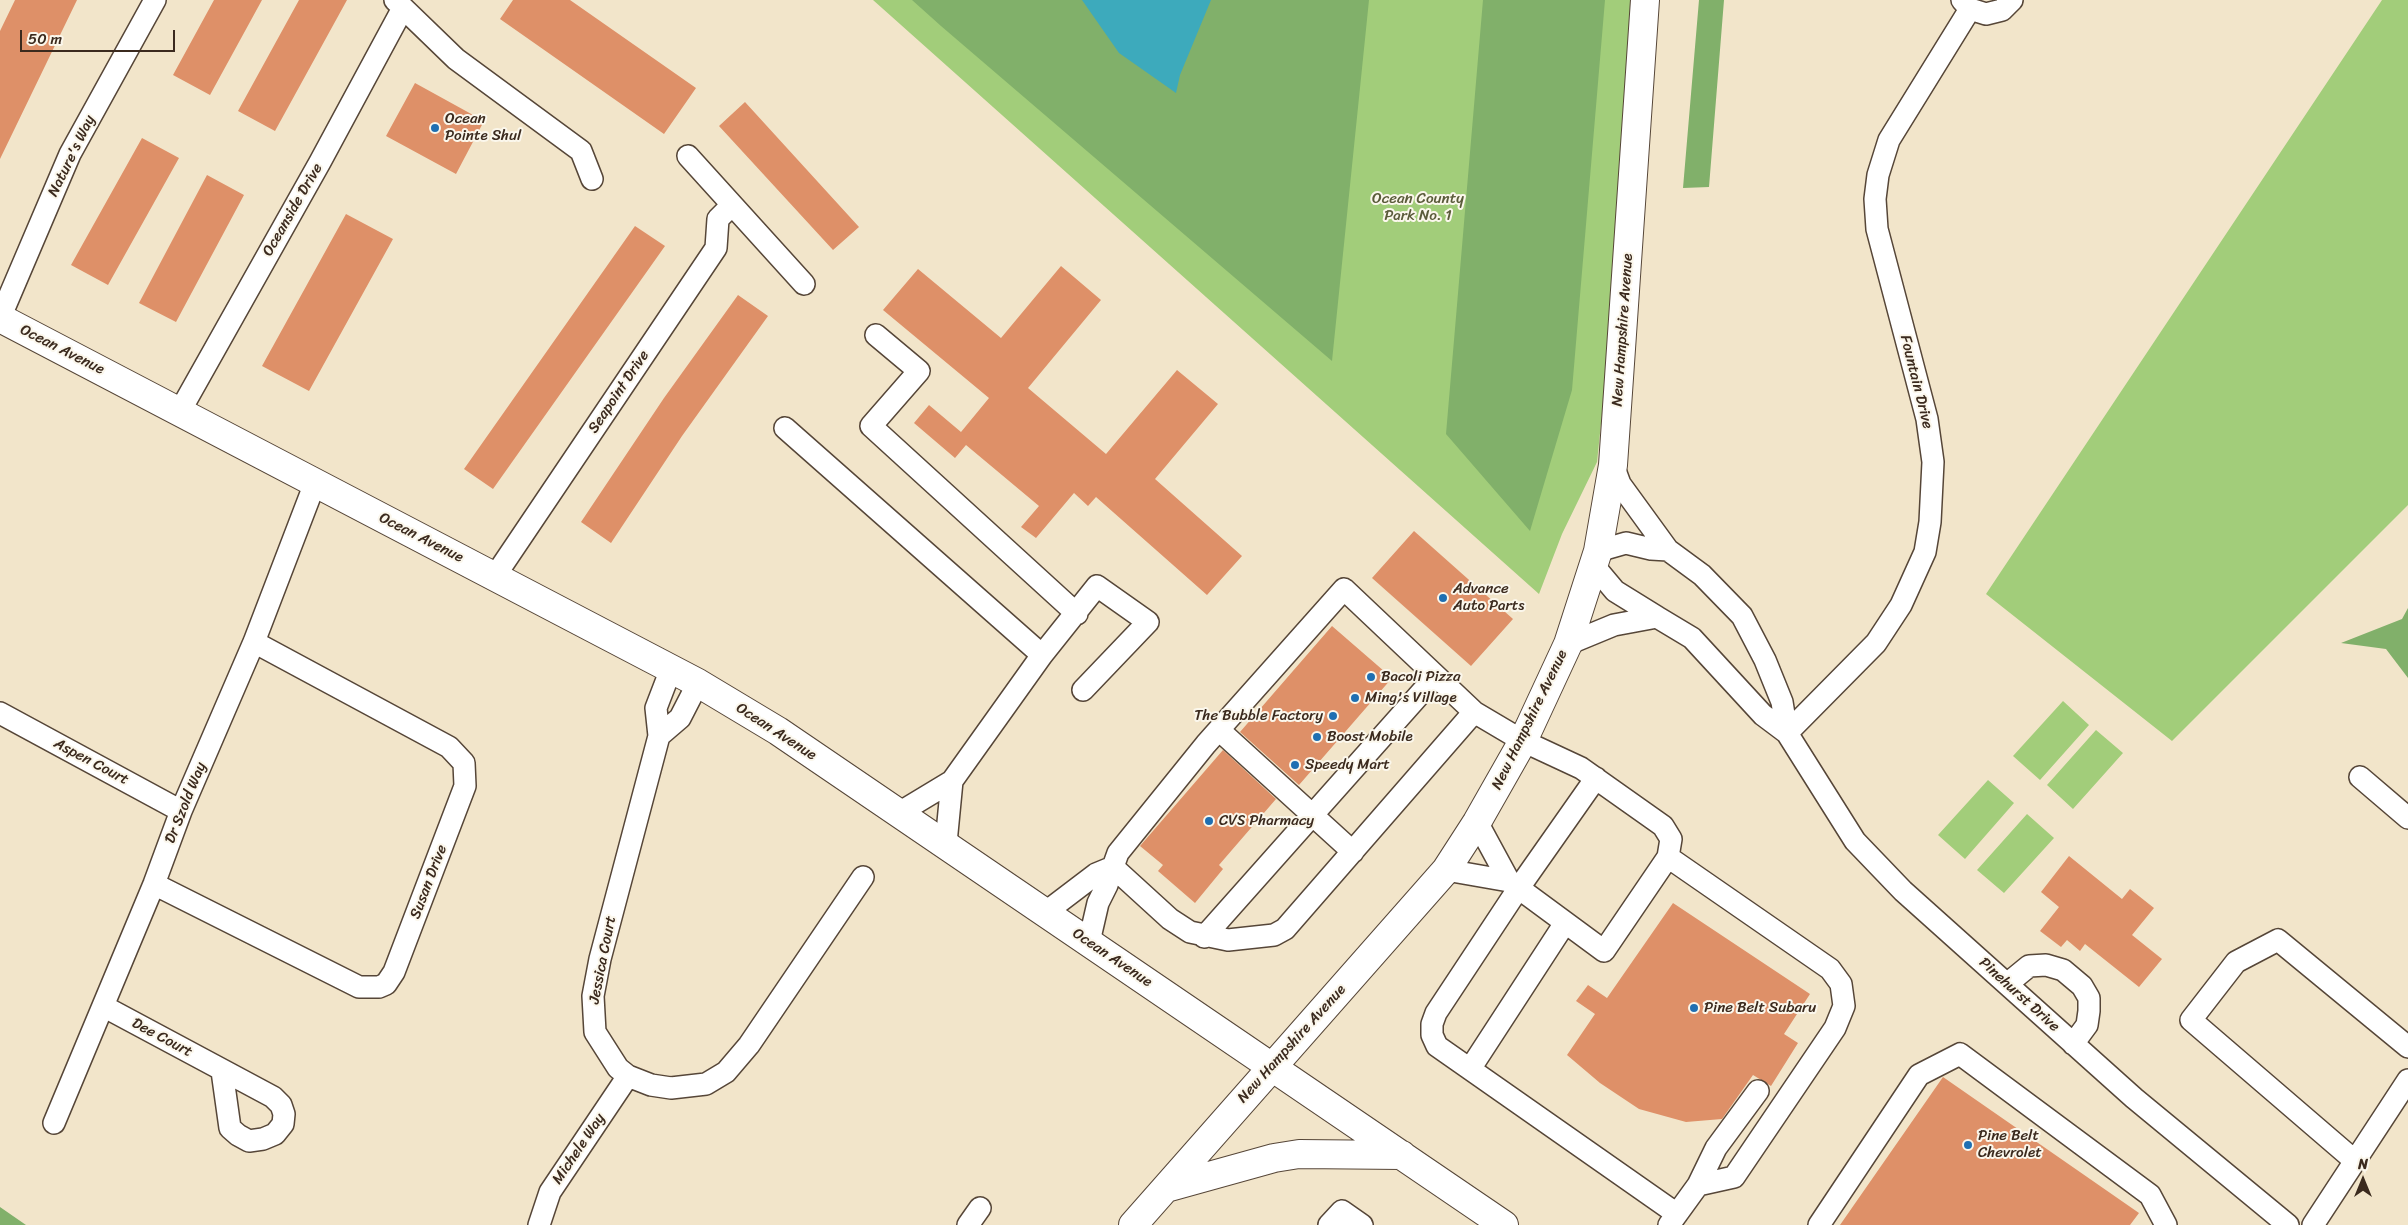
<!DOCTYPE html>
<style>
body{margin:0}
#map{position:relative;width:2408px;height:1225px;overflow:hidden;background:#f2e5ca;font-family:Sriracha,sans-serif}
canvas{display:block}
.north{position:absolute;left:2338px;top:1155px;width:50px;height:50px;-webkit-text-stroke:4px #fbf7ec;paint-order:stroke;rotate:0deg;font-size:14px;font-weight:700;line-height:20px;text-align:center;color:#3b2a1e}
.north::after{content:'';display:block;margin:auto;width:18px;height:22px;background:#3b2a1e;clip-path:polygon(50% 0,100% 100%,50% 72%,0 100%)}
.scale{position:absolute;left:20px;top:30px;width:155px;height:22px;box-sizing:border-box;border:2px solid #3b2a1e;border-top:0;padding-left:6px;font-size:15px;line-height:18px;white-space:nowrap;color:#3b2a1e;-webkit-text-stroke:4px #fbf7ec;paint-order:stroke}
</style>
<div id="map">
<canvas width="2408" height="1225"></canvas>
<div class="north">N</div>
<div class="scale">50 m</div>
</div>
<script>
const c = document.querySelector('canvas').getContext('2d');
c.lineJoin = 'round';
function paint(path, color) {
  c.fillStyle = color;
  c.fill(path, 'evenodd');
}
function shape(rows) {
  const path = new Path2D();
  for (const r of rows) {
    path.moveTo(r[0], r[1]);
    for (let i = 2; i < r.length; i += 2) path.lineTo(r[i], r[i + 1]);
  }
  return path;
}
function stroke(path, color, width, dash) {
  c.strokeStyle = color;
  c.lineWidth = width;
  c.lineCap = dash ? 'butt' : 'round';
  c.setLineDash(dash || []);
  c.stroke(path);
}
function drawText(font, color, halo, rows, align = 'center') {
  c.font = font + ' Sriracha,sans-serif';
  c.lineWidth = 4;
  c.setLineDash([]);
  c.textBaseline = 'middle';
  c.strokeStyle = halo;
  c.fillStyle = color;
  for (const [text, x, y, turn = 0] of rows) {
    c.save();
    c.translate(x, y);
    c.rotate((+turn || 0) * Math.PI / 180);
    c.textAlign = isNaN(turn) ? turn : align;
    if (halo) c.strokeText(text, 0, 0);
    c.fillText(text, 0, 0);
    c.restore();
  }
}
const green = shape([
 [873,0,1645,0,1597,462,1562,534,1539,594],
 [2382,0,2408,0,2408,505,2172,741,1986,594],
 [2063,701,2089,725,2040,780,2013,756],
 [2096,730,2123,753,2073,809,2047,785],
 [1988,780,2014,803,1965,859,1938,835],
 [2027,814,2054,838,2004,893,1977,870]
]);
const forest = shape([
 [912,0,1369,0,1332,361,941,26],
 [1483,0,1605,0,1572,390,1530,531,1446,434],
 [1699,0,1724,0,1709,187,1683,188],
 [2408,608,2408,678,2386,649,2341,643,2402,619],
 [0,1207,26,1225,0,1225]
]);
const water = shape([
 [1082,0,1211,0,1180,75,1176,93,1119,53]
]);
const building = shape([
 [15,0,77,0,0,159,0,31],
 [214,0,262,0,210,95,173,75],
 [299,0,347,0,275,131,238,111],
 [513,0,570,0,696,88,664,134,500,19],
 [415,83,484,121,456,174,386,136],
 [745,102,859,227,833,250,719,126],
 [142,138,179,158,108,285,71,265],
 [207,175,244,195,176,322,139,303],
 [346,214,393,239,309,391,262,366],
 [635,226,665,246,493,489,464,469],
 [1061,266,1101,300,1028,388,1106,454,1177,370,1218,404,1155,479,1242,556,1207,595,1096,497,1088,506,1074,493,1036,538,1021,527,1039,506,966,445,955,458,914,423,929,405,961,432,989,398,883,310,918,269,1001,338],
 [738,295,768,316,682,436,611,543,581,522,664,398],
 [1414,531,1513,619,1471,666,1372,578],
 [1332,626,1392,678,1299,785,1240,732],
 [1223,750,1276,799,1219,865,1223,869,1195,903,1158,871,1163,865,1140,846],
 [2069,856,2122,899,2130,889,2154,908,2132,935,2162,959,2139,987,2085,944,2080,951,2067,940,2061,947,2040,931,2059,907,2041,892],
 [1673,903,1810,994,1784,1034,1798,1043,1771,1086,1753,1075,1722,1119,1686,1122,1639,1109,1600,1083,1567,1055,1595,1014,1576,1001,1588,985,1607,998],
 [1943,1077,2139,1213,2130,1225,1840,1225]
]);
const minor = shape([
 [395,0,456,59,581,151,592,179],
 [1962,0,1970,9,1986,14,2002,10,2012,0],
 [688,156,804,284],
 [0,318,70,154,155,0],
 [876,335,919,371,871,426,1077,614],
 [180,411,320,162,403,8],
 [785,428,1042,655],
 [1613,465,1620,484,1668,550],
 [1598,551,1626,543,1651,549,1668,550,1702,575,1742,616,1765,660,1782,702,1787,733],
 [1594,566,1615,591,1657,617],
 [495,576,716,248,718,219,732,205],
 [1568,644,1614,625,1657,617,1692,638,1763,715,1787,733,1855,841,1903,891,2134,1098,2288,1225],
 [671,669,656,708,659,736,600,959,593,996,595,1032,618,1068,628,1076,651,1085,671,1088,706,1084,726,1072,749,1045,863,877],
 [0,713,181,811],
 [1219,730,1353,852],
 [1787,733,1876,643,1901,605,1925,552,1930,522,1933,462,1927,419,1877,229,1875,199,1878,175,1889,140,1970,9],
 [659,736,680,718,698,683],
 [2360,777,2408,818],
 [1596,778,1518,889,1436,1013,1432,1024,1432,1035,1437,1046,1677,1214],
 [899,813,952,781,1042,655,1097,586,1148,622,1083,690],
 [1477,822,1509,881,1604,951,1668,857,1830,969,1841,984,1844,1006,1835,1028,1734,1177,1698,1185,1669,1225],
 [946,843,952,781],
 [1446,870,1509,881],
 [154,884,359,987,379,987,386,984,394,972,465,786,464,763,449,747,254,642],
 [1046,912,1096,874,1113,867,1118,853,1206,744,1344,589,1474,712],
 [1204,937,1436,676],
 [1089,942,1098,903,1107,885,1113,867,1170,919,1190,932,1228,940,1274,935,1285,929,1474,712,1523,741,1581,768,1663,826,1671,839,1668,857],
 [2007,984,2029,966,2046,965,2063,970,2082,986,2089,998,2089,1011,2087,1025,2073,1044],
 [103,1006,273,1097,281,1105,284,1114,283,1124,275,1134,263,1139,249,1141,238,1135,230,1128,222,1071],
 [1470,1069,1565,923],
 [54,1123,154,884,181,811,254,642,315,483],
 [2355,1161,2191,1020,2236,962,2278,940,2408,1047],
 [1698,1185,1716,1148,1758,1091],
 [539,1225,550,1192,628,1076],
 [968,1225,980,1208],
 [1329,1225,1342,1211,1362,1225],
 [1819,1225,1919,1075,1960,1054,2150,1195,2166,1225],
 [2313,1225,2408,1080]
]);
const major = shape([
 [0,318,698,683,778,731,1504,1225],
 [1166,1188,1274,1158,1299,1154,1402,1155],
 [1133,1225,1446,870,1477,822,1523,741,1568,644,1598,551,1613,465,1645,0]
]);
const markers = [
 [435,128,5,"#1f6fb2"],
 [1443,598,5,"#1f6fb2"],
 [1371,677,5,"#1f6fb2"],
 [1355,698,5,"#1f6fb2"],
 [1333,716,5,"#1f6fb2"],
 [1317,737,5,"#1f6fb2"],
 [1295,765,5,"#1f6fb2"],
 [1209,821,5,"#1f6fb2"],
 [1694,1008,5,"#1f6fb2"],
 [1968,1145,5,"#1f6fb2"]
];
const poiNames = [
 ["Ocean",445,119],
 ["Pointe Shul",445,136],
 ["Advance",1453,589],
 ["Auto Parts",1453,606],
 ["Bacoli Pizza",1381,677],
 ["Ming's Village",1365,698],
 ["The Bubble Factory",1323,716,"right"],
 ["Boost Mobile",1327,737],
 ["Speedy Mart",1305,765],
 ["CVS Pharmacy",1219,821],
 ["Pine Belt Subaru",1704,1008],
 ["Pine Belt",1978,1136],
 ["Chevrolet",1978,1153]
];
const streetNames = [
 ["Nature's Way",72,156,-64],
 ["Oceanside Drive",293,210,-60],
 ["New Hampshire Avenue",1623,330,-86],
 ["Ocean Avenue",62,350,27],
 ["Fountain Drive",1916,382,76],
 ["Seapoint Drive",619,392,-56],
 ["Ocean Avenue",421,538,27],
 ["New Hampshire Avenue",1530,720,-64],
 ["Ocean Avenue",776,732,33],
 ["Aspen Court",91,762,28],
 ["Dr Szold Way",186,803,-68],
 ["Susan Drive",429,882,-69],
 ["Ocean Avenue",1112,958,34],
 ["Jessica Court",603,960,-79],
 ["Pinehurst Drive",2019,995,42],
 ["Dee Court",162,1038,28],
 ["New Hampshire Avenue",1292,1044,-48],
 ["Michele Way",579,1149,-56]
];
const parkNames = [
 ["Ocean County",1418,199],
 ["Park No. 1",1418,216]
];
paint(green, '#a2cd7a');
paint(forest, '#81b06a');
paint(water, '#3daabc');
paint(building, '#de9068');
stroke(minor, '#564638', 24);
stroke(major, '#564638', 30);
stroke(minor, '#fff', 21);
stroke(major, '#fff', 28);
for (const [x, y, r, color] of markers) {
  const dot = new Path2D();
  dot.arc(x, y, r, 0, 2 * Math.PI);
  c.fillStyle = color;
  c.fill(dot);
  stroke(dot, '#fbf7ec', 2);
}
drawText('15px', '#3b2a1e', '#fbf7ec', poiNames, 'left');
drawText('15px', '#3b2a1e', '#fbf7ec', streetNames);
drawText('15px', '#5a5b3a', '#fbf7ec', parkNames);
</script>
